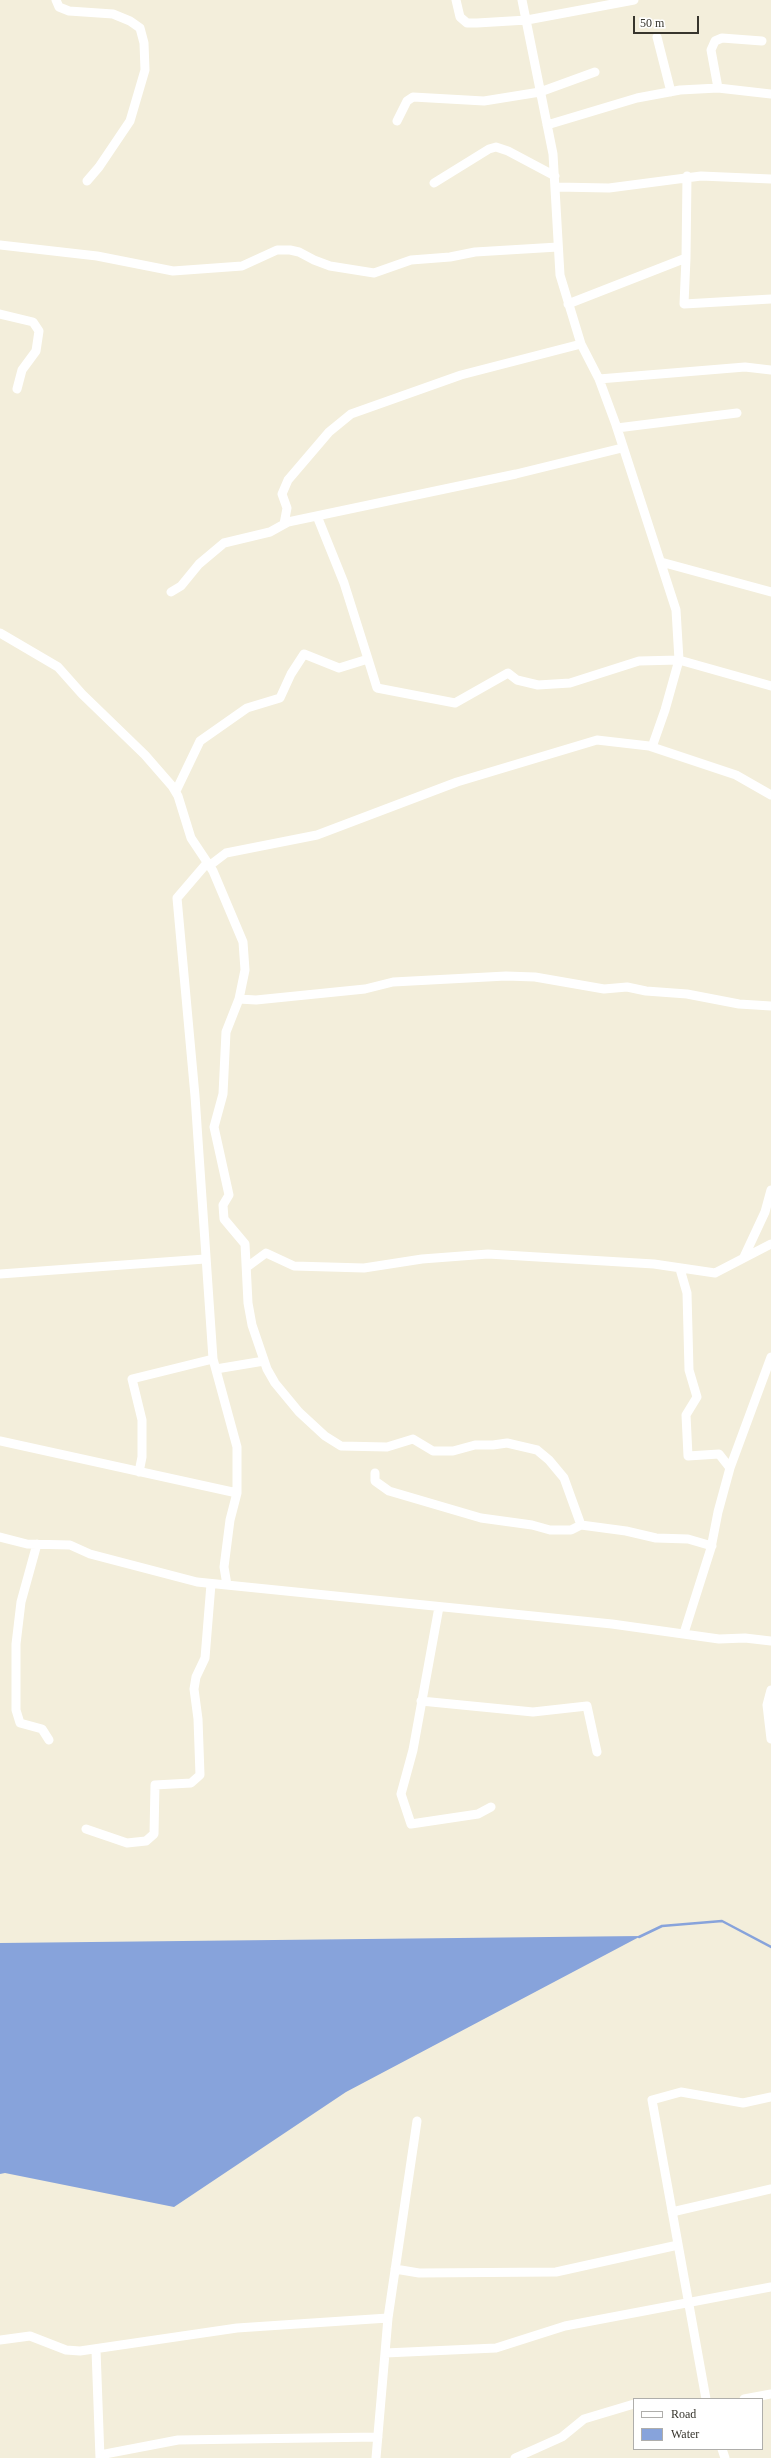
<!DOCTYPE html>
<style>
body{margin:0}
#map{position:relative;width:771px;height:2458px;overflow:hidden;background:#f3eedb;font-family:Georgia,serif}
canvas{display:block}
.legend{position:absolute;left:633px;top:2398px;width:130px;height:52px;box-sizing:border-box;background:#fff;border:1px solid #afaeab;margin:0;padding:5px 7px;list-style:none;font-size:12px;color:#37352d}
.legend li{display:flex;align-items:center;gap:8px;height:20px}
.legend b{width:20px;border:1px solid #afaeab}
.scale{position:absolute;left:633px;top:16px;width:66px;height:18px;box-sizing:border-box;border:2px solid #37352d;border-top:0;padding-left:5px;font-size:12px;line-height:14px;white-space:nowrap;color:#37352d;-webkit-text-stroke:3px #fff;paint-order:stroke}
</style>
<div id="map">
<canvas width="771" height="2458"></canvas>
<ul class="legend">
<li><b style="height:5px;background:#fff"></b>Road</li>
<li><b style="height:11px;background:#87a3db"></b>Water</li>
</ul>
<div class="scale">50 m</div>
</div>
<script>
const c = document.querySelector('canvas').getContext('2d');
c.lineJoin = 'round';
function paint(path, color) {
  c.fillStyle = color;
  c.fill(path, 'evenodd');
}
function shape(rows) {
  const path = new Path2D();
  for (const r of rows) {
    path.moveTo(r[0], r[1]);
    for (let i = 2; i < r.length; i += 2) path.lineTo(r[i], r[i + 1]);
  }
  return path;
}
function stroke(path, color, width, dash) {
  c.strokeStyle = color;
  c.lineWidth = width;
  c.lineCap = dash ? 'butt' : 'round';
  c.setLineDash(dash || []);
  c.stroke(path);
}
const water = shape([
 [641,1936,346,2092,174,2207,5,2173,0,2174,0,1943]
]);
const stream = shape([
 [639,1937,662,1926,722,1921,771,1947]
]);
const minor = shape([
 [56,0,59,7,69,11,113,14,130,21,140,28,144,43,145,70,130,121,99,167,87,181],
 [456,0,460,17,467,23,477,23,527,20,634,0],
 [522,0,553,154,560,275,581,344,599,379,616,425,676,610,679,660,665,710,652,747],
 [657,37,671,92],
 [718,88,711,50,715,41,722,38,762,41],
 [397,121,407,101,413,97,484,101,540,92,595,72],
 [547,125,637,98,680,90,718,88,771,94],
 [434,183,489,149,496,147,508,151,555,176],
 [556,187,609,188,701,176,771,179],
 [0,245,97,256,173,271,242,266,277,250,290,250,299,252,314,260,330,266,374,273,411,260,450,257,475,252,558,247],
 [686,258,687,176],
 [568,304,686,258,684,304,771,299],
 [0,314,33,322,39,331,36,351,22,370,17,389],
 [599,379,745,367,771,370],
 [617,428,737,413],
 [317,516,344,583,368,659],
 [284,524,287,508,282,494,288,480,329,432,351,414,461,375,581,344],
 [661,562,771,592],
 [171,592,181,586,199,564,224,543,270,532,288,522,516,474,622,448],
 [0,633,58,667,82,694,145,755,172,786,178,796,191,838,213,871,243,942,245,970,239,999,226,1032,223,1094,214,1127,229,1195,223,1205,224,1219,245,1244,248,1303,252,1325,267,1369,275,1383,299,1412,325,1436,341,1446,387,1447,413,1439,433,1451,453,1451,475,1445,493,1445,507,1443,537,1450,549,1460,564,1478,581,1525],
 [176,791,200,741,247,708,280,698,291,674,304,654,339,668,368,659,377,688,455,703,508,673,517,680,538,685,570,683,639,661,679,660,771,686],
 [207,863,177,898,195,1096,213,1359,237,1447,237,1493,230,1520,224,1567,227,1585],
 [209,866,226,853,317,835,457,782,597,740,649,746,736,775,771,795],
 [239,999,256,1000,365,989,393,982,506,976,535,977,604,989,627,987,646,991,687,994,739,1004,771,1006],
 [744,1257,765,1212,771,1190],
 [247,1267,266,1253,294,1266,364,1268,422,1259,488,1254,654,1264,715,1273,771,1244],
 [680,1269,687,1293,689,1370,697,1397,686,1415,688,1456,719,1454,730,1468,718,1512,711,1548,684,1633],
 [0,1274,205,1259],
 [216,1369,264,1361],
 [0,1441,237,1493],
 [730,1468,771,1357],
 [139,1472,142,1457,142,1420,132,1379,213,1359],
 [375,1473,375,1481,389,1491,481,1518,532,1525,550,1530,571,1530,581,1525,626,1531,656,1538,688,1539,712,1546],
 [0,1537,27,1544,70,1545,90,1554,197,1582,612,1624,719,1639,745,1638,771,1641],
 [37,1544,21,1602,16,1644,16,1710,20,1723,42,1729,49,1740],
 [439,1607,413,1750,401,1794,411,1824,478,1814,491,1807],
 [421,1701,533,1712,587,1706,597,1752],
 [771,1739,767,1705,771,1690],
 [86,1829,127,1843,146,1841,154,1834,155,1785,191,1783,200,1775,198,1719,194,1689,196,1677,205,1658,211,1584],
 [672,2212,771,2189],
 [395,2269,419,2273,556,2272,678,2245],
 [0,2340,30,2336,66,2350,80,2351,237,2328,388,2318],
 [96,2350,100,2458],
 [385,2353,496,2348,565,2326,771,2287],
 [706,2399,652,2100,681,2092,743,2103,771,2097],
 [744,2399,771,2394],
 [722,2449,725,2458],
 [100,2455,178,2440,378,2437],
 [376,2458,388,2318,417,2121],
 [515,2458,562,2437,584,2419,634,2404]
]);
paint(water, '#87a3db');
stroke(stream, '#87a3db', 2.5);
stroke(minor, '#fff', 9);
</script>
